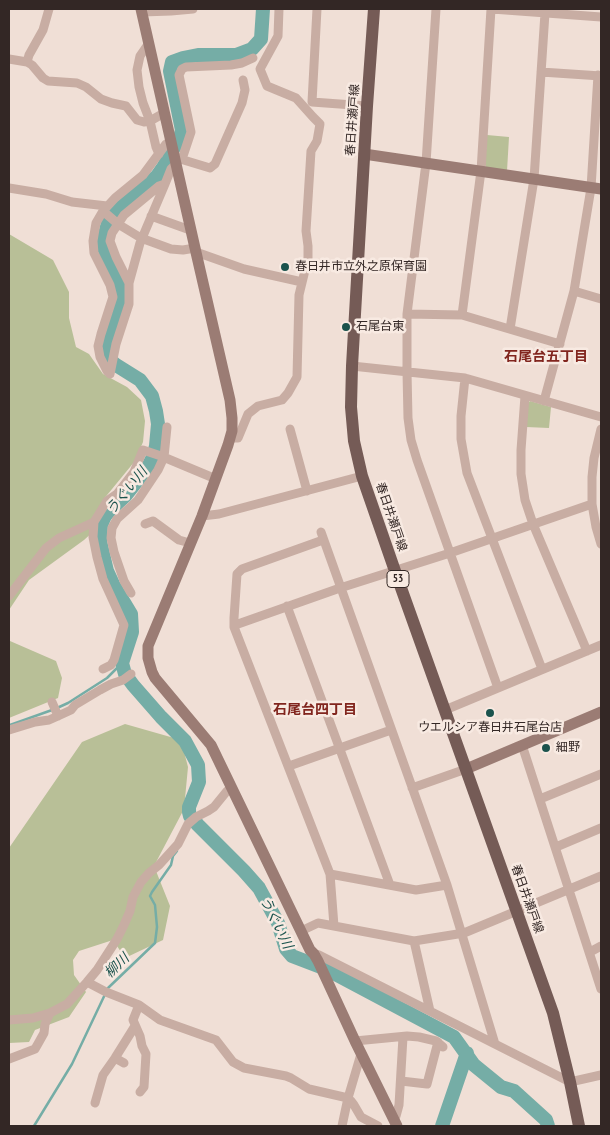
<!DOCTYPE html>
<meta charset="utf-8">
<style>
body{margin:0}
#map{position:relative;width:610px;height:1135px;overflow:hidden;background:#f0dfd6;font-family:"PT Sans Narrow",sans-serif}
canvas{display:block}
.frame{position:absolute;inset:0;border:10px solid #332725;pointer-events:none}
</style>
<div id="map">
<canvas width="610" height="1135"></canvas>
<div class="frame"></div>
</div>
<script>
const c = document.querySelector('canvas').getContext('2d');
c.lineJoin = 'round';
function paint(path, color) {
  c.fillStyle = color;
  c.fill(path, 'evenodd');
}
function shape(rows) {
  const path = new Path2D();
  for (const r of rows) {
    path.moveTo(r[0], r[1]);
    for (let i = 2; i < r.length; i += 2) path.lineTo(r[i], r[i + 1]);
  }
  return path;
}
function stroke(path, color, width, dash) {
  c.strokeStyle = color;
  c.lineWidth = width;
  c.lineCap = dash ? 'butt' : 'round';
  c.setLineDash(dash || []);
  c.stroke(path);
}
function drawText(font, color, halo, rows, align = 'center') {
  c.font = font + ' "PT Sans Narrow","Noto Sans JP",sans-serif';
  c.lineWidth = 5;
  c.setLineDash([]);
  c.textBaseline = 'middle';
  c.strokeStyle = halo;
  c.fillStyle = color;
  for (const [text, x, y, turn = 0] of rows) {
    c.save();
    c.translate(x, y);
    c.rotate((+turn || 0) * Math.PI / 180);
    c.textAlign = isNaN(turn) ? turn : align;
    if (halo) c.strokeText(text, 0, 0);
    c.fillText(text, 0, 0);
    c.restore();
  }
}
const green = shape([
 [487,135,509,137,507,171,487,168,485,165],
 [9,234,53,260,69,292,69,318,76,347,89,354,103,374,127,387,141,400,145,421,143,442,135,461,103,500,95,530,84,540,29,580,9,610],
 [530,401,551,407,549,428,526,427,528,403],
 [9,637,10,641,56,661,62,678,58,698,9,718],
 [125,724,181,740,188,767,184,809,154,866,170,906,163,940,125,958,113,940,79,951,73,960,74,975,86,992,69,1017,35,1030,29,1042,9,1043,9,848,82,742]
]);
const stream = shape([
 [57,708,68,703,107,678,122,663],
 [10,725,52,710],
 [34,1126,72,1064,108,988,155,943,157,927,155,905,150,896,152,892,171,865,173,856,177,851]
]);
const river = shape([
 [263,9,261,39,252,49,236,55,198,55,183,58,172,62,170,71,182,130,180,138,167,159,164,166,157,176,113,214,108,223,103,241,106,256,118,279,121,298,108,339,106,352,109,359,116,365,140,380,152,396,156,411,158,424,156,446,153,457,146,471,141,476,126,495,112,508,105,516,101,525,100,541,107,571,113,584,131,614,132,632,122,663,125,674,133,685,161,717,185,741,198,765,199,782,189,807,189,812,190,816,198,825,244,871,259,888,278,923,286,949,292,956,326,969,454,1037,474,1065,501,1087,514,1091,546,1120,548,1126],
 [442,1126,467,1053]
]);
const street = shape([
 [317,9,312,102,367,106],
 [436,9,426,163,407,314,407,372,408,418,411,440,417,460,498,688],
 [492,9,601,17],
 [142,12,171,11,193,9],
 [149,43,140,56,137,70,139,87,143,103,150,121,156,147,159,154],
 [9,59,27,62,32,65,43,78,48,81,77,83,86,87,101,99,112,103,126,106,137,120,144,122,150,121,164,113],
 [27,62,29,55,43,30,49,9],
 [541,72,601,76],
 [177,158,210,168,215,164,242,103,245,90,243,80],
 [182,159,191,132,179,75,182,69,186,67,231,65,242,63,253,58],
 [9,188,46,194,72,202,107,206],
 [103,211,118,224,141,238,171,249,183,250,195,248],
 [151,216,190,230],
 [196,252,244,269,302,282],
 [129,283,116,257,110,241,112,233,124,215,159,186,165,184],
 [574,291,601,299],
 [407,314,462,315,560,344],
 [462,315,481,171,491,9],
 [510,329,534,179,545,13],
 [352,366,465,378,601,417],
 [110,374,107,371,100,357,98,346,101,334,111,303,113,297,110,285,94,253,93,241,96,223,103,211,115,198,143,175,166,144,171,141],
 [110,374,116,344,129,304,129,283,140,243,165,184,171,169,176,164],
 [465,378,461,416,461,439,467,473,542,669],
 [525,396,521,450,521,474,525,500,533,524,587,651],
 [544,401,574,291,591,188,598,75],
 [290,429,307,491],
 [601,429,594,458,592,477,592,504,596,527,601,544],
 [230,438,238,438,248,414,258,406,282,400,288,393,297,377,299,295,308,258,308,246,306,231,311,151,317,141,320,124,313,117,296,98,267,86,260,69,278,36,279,9],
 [202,516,219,514,362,476],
 [94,522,93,537,97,557,103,579,124,625,114,660,111,665,103,669],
 [145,524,153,521,179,540,190,543],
 [321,532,447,885,495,1044],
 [323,540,242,569,237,574,234,618,234,627,330,874,334,926],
 [131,593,124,581,114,552,111,538,112,528,117,519,138,500,158,470,164,457,167,427],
 [9,596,46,548,59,538,94,522,107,501,117,494,134,472,143,450,161,456,216,479],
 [287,606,390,885],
 [234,627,238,624,340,588,450,553,592,504],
 [52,702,58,716],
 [445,710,601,645],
 [9,730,35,722,49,720,58,716,71,710,75,705,100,690,111,684,123,680,131,674],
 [522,745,601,989],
 [289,766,391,730],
 [412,788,466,769],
 [540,799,601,774],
 [556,847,601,828],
 [330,874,416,890,447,885],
 [301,931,318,923,414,941,464,933,601,876],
 [414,941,430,1011],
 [590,952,601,946],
 [314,954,319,955,570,1082,601,1075],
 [87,982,106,992,139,1005,160,1020,216,1040,233,1062,244,1068,286,1076,291,1078,309,1089,348,1098],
 [139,1005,133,1020,140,1036,142,1046,146,1054,144,1087,140,1092],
 [9,1020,33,1018,50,1013],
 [355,1041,407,1036,419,1037,436,1041,443,1047],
 [115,1058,124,1063],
 [9,1059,35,1049,39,1042,44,1033,45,1024,50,1013,67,1004,87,982,97,970,117,939,124,925,130,911,133,897,141,882,149,873,159,865,178,844,188,824,196,817,208,811,214,807,227,791,232,788],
 [401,1081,427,1084,438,1042],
 [348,1100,351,1101,354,1105,361,1117,378,1126],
 [95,1103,103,1075,115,1058,135,1026],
 [393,1119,396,1116,399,1105,403,1037],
 [342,1126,348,1098,361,1054]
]);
const secondary = shape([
 [141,9,195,248,230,400,232,418,232,431,228,445,202,516,148,646,148,658,152,672,155,678,211,745,310,950,314,954,318,961,355,1041,397,1126],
 [364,154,601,189],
 [466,769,601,712]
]);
const primary = shape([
 [374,9,367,106,352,366,351,407,354,441,362,476,395,571,553,1013,570,1082,579,1126]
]);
const markers = [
 [285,267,5,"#1b534d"],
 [346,327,5,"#1b534d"],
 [490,713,5,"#1b534d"],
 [546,748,5,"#1b534d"]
];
const shields = [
 [398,579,22]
];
const shieldNames = [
 ["53",398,579]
];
const streetNames = [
 ["春日井瀬戸線",353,120,-86],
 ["春日井瀬戸線",391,517,71],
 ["春日井瀬戸線",527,899,70]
];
const poiNames = [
 ["春日井市立外之原保育園",295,267],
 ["石尾台東",356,327],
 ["ウエルシア春日井石尾台店",490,728,"center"],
 ["細野",556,748]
];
const neighbourhoodNames = [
 ["石尾台五丁目",546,357],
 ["石尾台四丁目",315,710]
];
const waterNames = [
 ["うぐい川",127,491,-51],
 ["うぐい川",276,923,64],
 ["柳川",117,966,-44]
];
paint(green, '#b8bf97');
stroke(stream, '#75ada6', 2.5);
stroke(river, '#75ada6', 14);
stroke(street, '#c8ada3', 9);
stroke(secondary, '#9b7c74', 11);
stroke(primary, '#755b56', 12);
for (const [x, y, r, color] of markers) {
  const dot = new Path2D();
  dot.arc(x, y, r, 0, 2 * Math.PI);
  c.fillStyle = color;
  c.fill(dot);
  stroke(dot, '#f8eae2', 2);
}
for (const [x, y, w] of shields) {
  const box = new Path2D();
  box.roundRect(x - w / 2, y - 8.5, w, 17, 4);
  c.fillStyle = '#f8eae2';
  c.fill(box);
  stroke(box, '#332725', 1);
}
drawText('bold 11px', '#332725', null, shieldNames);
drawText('12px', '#332725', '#f8eae2', streetNames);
drawText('12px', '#332725', '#f8eae2', poiNames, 'left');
drawText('bold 14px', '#81251e', '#f8eae2', neighbourhoodNames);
drawText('italic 14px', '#1b534d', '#f8eae2', waterNames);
</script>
